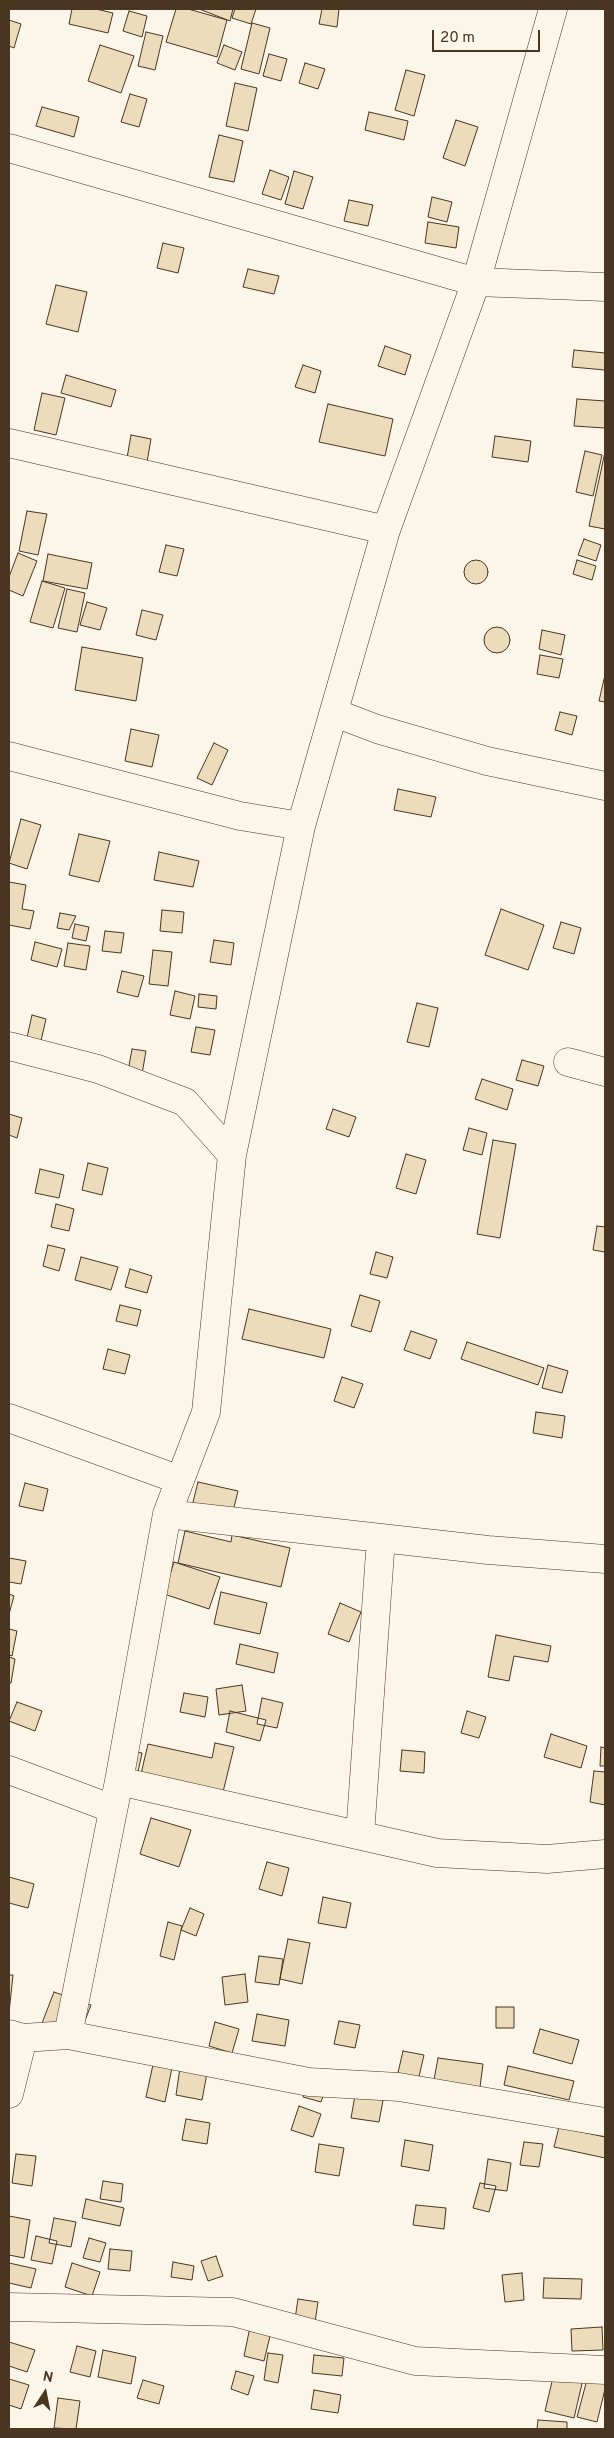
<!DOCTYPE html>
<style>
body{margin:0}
#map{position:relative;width:614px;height:2438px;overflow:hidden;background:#fbf6e9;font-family:Overpass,sans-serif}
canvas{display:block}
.frame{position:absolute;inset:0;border:10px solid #4a3520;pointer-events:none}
.north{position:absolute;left:20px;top:2368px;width:50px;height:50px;-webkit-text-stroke:4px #fbf6e9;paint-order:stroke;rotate:11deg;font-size:14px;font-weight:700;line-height:20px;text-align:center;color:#4a3520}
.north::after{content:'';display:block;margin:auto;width:18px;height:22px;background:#4a3520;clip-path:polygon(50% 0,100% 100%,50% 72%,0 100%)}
.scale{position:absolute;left:432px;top:30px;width:108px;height:22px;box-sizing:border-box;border:2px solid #4a3520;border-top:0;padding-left:6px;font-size:15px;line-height:18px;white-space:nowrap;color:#4a3520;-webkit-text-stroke:4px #fbf6e9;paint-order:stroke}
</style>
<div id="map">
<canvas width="614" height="2438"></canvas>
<div class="frame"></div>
<div class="north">N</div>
<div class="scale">20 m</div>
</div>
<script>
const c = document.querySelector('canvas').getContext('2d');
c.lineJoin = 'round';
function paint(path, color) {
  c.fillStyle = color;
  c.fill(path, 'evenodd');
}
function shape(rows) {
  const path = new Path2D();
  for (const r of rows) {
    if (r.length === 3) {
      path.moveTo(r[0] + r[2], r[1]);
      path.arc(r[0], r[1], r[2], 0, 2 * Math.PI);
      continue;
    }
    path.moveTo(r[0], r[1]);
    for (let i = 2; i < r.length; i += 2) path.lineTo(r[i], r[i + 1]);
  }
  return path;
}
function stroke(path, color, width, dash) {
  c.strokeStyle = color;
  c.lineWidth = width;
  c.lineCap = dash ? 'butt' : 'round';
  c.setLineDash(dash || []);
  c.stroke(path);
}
const building = shape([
 [72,9,96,9,113,13,108,33,69,24,72,9],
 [176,9,188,9,227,20,217,57,166,42,176,9],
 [199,9,233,9,230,21,199,9],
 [235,9,256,9,251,24,232,18,235,9],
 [322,9,339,9,337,27,319,24,322,9],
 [129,11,147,16,142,37,123,31,129,11],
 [9,20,21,24,14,48,9,46,9,20],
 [252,23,270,28,259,74,241,69,252,23],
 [146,32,163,36,155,70,138,66,146,32],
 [100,45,134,56,121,93,88,81,100,45],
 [224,45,242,52,235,70,217,63,224,45],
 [269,54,287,59,281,81,263,76,269,54],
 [305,63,325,69,318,89,299,83,305,63],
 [406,70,425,75,414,116,395,110,406,70],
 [235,83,257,88,248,131,226,126,235,83],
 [130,94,147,99,139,127,121,122,130,94],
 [42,107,79,117,74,137,36,126,42,107],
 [369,112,408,121,404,140,365,130,369,112],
 [456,120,478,127,465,166,443,158,456,120],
 [219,135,243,141,234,182,209,177,219,135],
 [270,170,289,177,281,200,262,194,270,170],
 [294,171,313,177,303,209,285,204,294,171],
 [432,197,452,202,447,222,428,217,432,197],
 [349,200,373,205,368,226,344,221,349,200],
 [428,222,459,227,456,248,425,243,428,222],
 [163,243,184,248,178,273,157,268,163,243],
 [248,269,279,276,274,294,243,287,248,269],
 [56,285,87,292,78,332,46,324,56,285],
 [385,346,411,355,405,375,378,366,385,346],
 [574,350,605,353,605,370,572,367,574,350],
 [303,365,321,371,315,393,295,387,303,365],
 [66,375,116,390,111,407,61,393,66,375],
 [42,393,65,398,56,435,34,430,42,393],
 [577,399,605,401,605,428,574,426,577,399],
 [328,404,393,419,385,456,319,442,328,404],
 [131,435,151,439,147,462,127,458,131,435],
 [495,436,531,441,528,462,492,457,495,436],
 [585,451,602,455,593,496,576,492,585,451],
 [605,452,605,529,589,526,605,452],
 [27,511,47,514,38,555,19,551,27,511],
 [584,539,601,545,596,561,578,555,584,539],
 [166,545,184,549,177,576,159,572,166,545],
 [18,553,37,561,23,596,9,590,9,577,18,553],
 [48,554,92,563,87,589,43,581,48,554],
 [577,560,596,566,592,580,573,574,577,560],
 [476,572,12],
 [42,581,65,588,53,628,30,622,42,581],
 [67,589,85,593,77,632,58,628,67,589],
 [87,602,107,608,100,630,80,625,87,602],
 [142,610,163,615,156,640,136,635,142,610],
 [497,640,13],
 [542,630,565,635,561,655,539,649,542,630],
 [82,647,143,658,136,701,75,690,82,647],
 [540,655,563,659,559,678,537,674,540,655],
 [604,679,605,680,605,702,599,701,604,679],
 [560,712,577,716,572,735,555,730,560,712],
 [131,729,159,735,152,767,125,761,131,729],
 [214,743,228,750,212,785,197,778,214,743],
 [398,789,436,797,431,817,394,810,398,789],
 [21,819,41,825,27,869,9,863,21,819],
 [79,834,110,841,99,882,69,875,79,834],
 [159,852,199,861,193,887,154,880,159,852],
 [9,882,26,885,22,909,34,911,30,929,9,925,9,882],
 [501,909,544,925,528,970,485,955,501,909],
 [162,910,184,912,182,933,160,931,162,910],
 [60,913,76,916,69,930,57,928,60,913],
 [561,922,581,928,574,954,553,948,561,922],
 [75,924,89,927,86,941,72,938,75,924],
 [105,931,124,933,121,953,102,951,105,931],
 [214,940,234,943,231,965,210,962,214,940],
 [35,942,62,949,57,967,31,960,35,942],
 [68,943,90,946,86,970,64,966,68,943],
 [153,950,172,952,168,986,149,984,153,950],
 [122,971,144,976,138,997,117,992,122,971],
 [175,991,195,996,190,1019,170,1015,175,991],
 [199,994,217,996,216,1009,198,1007,199,994],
 [417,1003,438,1008,429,1047,407,1042,417,1003],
 [32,1015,46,1019,40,1045,26,1042,32,1015],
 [196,1027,215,1030,210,1055,191,1052,196,1027],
 [132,1049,146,1051,142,1074,128,1071,132,1049],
 [522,1060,544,1066,538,1086,516,1080,522,1060],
 [482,1079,513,1089,507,1110,475,1099,482,1079],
 [333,1109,356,1117,349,1137,326,1129,333,1109],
 [9,1114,22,1118,17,1138,9,1135,9,1114],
 [469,1128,487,1133,482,1155,463,1150,469,1128],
 [493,1140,516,1144,500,1238,477,1234,493,1140],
 [406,1154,426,1160,416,1194,396,1188,406,1154],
 [88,1163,108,1168,102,1195,82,1190,88,1163],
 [40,1169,64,1175,59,1198,35,1193,40,1169],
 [56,1204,74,1209,69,1231,51,1227,56,1204],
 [597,1226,605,1227,605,1252,593,1250,597,1226],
 [48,1245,65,1249,59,1271,43,1266,48,1245],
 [376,1252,393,1257,387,1278,370,1274,376,1252],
 [81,1257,118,1267,111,1290,75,1280,81,1257],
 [130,1269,152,1276,147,1293,125,1287,130,1269],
 [360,1295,380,1301,371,1332,351,1326,360,1295],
 [120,1305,141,1310,137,1326,116,1321,120,1305],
 [249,1309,331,1329,324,1358,242,1339,249,1309],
 [411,1331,437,1340,430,1359,404,1350,411,1331],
 [467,1342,544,1368,538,1385,461,1359,467,1342],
 [108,1349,130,1355,125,1374,103,1369,108,1349],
 [548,1365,568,1371,562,1393,542,1388,548,1365],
 [342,1377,363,1384,354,1408,334,1401,342,1377],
 [536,1412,565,1416,562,1438,533,1433,536,1412],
 [198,1482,238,1491,228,1532,188,1522,198,1482],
 [25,1483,48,1489,43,1511,19,1506,25,1483],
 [185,1531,231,1542,232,1535,290,1548,281,1587,178,1563,185,1531],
 [9,1558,26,1561,21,1584,9,1582,9,1558],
 [174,1562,220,1577,209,1609,164,1594,174,1562],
 [221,1592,267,1603,260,1634,214,1624,221,1592],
 [9,1594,14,1596,9,1614,9,1594],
 [340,1603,361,1612,349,1642,328,1634,340,1603],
 [9,1629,17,1631,12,1656,9,1655,9,1629],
 [496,1635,551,1646,548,1662,514,1656,509,1681,488,1677,496,1635],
 [240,1644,278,1653,274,1673,236,1664,240,1644],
 [9,1657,15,1659,11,1683,9,1683,9,1657],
 [242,1685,246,1711,219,1715,216,1689,242,1685],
 [184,1693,208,1697,205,1717,180,1712,184,1693],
 [262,1698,283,1703,277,1728,257,1724,262,1698],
 [17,1702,42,1711,35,1731,9,1721,17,1702],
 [230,1711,266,1720,260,1741,226,1732,230,1711],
 [467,1711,486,1717,479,1738,461,1733,467,1711],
 [551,1734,587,1746,581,1768,544,1757,551,1734],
 [215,1743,234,1747,223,1792,141,1774,148,1744,212,1758,215,1743],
 [601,1747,605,1748,605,1766,600,1766,601,1747],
 [120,1748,142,1753,138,1772,116,1766,120,1748],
 [402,1750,425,1752,424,1773,400,1771,402,1750],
 [594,1771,605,1772,605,1805,590,1802,594,1771],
 [151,1818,191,1830,179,1867,140,1854,151,1818],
 [267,1862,289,1868,282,1896,259,1889,267,1862],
 [9,1877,34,1884,28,1908,9,1903,9,1877],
 [323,1897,351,1903,346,1928,318,1923,323,1897],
 [190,1908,204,1914,196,1936,181,1930,190,1908],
 [168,1922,182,1926,174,1960,160,1956,168,1922],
 [288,1939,310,1943,302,1984,280,1979,288,1939],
 [259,1956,283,1959,279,1985,255,1982,259,1956],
 [245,1974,248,2002,225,2005,222,1977,245,1974],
 [9,1975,13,1975,9,2013,9,1975],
 [54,1992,91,2005,76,2044,39,2031,54,1992],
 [496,2007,514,2007,514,2028,496,2028,496,2007],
 [257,2014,289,2020,285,2046,252,2041,257,2014],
 [339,2021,360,2025,355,2048,334,2044,339,2021],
 [215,2022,239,2029,232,2053,209,2046,215,2022],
 [540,2029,579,2040,572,2064,533,2053,540,2029],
 [403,2051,424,2055,418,2081,397,2077,403,2051],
 [438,2058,483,2064,480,2087,434,2080,438,2058],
 [154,2060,173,2063,165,2102,146,2097,154,2060],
 [508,2066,574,2081,569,2100,504,2085,508,2066],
 [180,2068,207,2073,202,2100,176,2095,180,2068],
 [310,2075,328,2081,321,2102,303,2097,310,2075],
 [356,2090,384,2095,379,2122,351,2118,356,2090],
 [299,2106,321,2114,313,2137,291,2130,299,2106],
 [186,2119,210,2123,207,2144,182,2140,186,2119],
 [559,2127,605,2137,605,2158,554,2147,559,2127],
 [405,2140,433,2145,429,2171,401,2166,405,2140],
 [524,2142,543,2144,539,2167,520,2165,524,2142],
 [319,2144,344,2148,339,2176,315,2172,319,2144],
 [16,2154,36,2156,32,2186,12,2183,16,2154],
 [488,2159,511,2163,507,2191,484,2188,488,2159],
 [103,2181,123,2184,121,2202,100,2199,103,2181],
 [480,2183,496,2186,489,2212,473,2208,480,2183],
 [86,2199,124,2208,120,2226,82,2218,86,2199],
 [416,2205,446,2208,444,2229,413,2225,416,2205],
 [9,2216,30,2220,24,2258,9,2255,9,2216],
 [54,2218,76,2222,71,2247,49,2243,54,2218],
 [36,2236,57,2241,52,2264,31,2260,36,2236],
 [89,2238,106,2243,100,2262,83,2258,89,2238],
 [110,2249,132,2251,130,2271,108,2269,110,2249],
 [216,2256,223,2276,208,2281,201,2261,216,2256],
 [173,2262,194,2266,192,2280,171,2277,173,2262],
 [9,2263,36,2269,31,2288,9,2283,9,2263],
 [72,2263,100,2272,92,2296,65,2287,72,2263],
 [522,2273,524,2300,505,2302,502,2275,522,2273],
 [544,2278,582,2279,581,2299,543,2298,544,2278],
 [298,2299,318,2302,312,2342,292,2339,298,2299],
 [250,2327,271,2332,264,2361,244,2356,250,2327],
 [602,2327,603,2350,572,2351,571,2329,602,2327],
 [9,2342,35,2350,27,2372,9,2366,9,2342],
 [77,2346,96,2351,90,2377,70,2372,77,2346],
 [103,2350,136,2357,131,2384,98,2377,103,2350],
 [268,2353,283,2355,278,2383,264,2380,268,2353],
 [314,2355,344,2358,342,2376,312,2373,314,2355],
 [555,2369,584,2375,574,2418,545,2411,555,2369],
 [236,2371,254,2376,248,2395,231,2389,236,2371],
 [588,2376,605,2380,605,2389,597,2422,577,2417,588,2376],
 [9,2379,29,2385,21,2409,9,2405,9,2379],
 [143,2380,164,2386,159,2404,137,2398,143,2380],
 [314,2390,341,2395,338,2413,311,2409,314,2390],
 [58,2398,80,2401,76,2429,54,2428,58,2398],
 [538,2420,567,2422,567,2429,537,2429,538,2420]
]);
const minor = shape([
 [9,148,476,282,605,287],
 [9,443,386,530],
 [335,713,377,729,487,761,605,786],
 [9,756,240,816,301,826],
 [9,1046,98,1069,185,1102,232,1155],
 [568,1062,605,1072],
 [9,1418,180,1480],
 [167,1514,488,1550,605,1559],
 [9,1770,113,1809],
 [119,1781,437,1853,547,1859,605,1854],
 [360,1835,381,1538],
 [9,2034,23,2038,68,2035,309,2082,399,2087,605,2122],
 [68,2035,119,1781,167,1514,206,1412,232,1155,301,826,386,530,476,282,553,9],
 [9,2094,23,2038],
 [9,2307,233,2312,415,2361,605,2370]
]);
paint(building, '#ecdcbc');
stroke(building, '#4a3520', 1);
stroke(minor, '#4a3520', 29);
stroke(minor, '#fbf6e9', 28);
</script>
